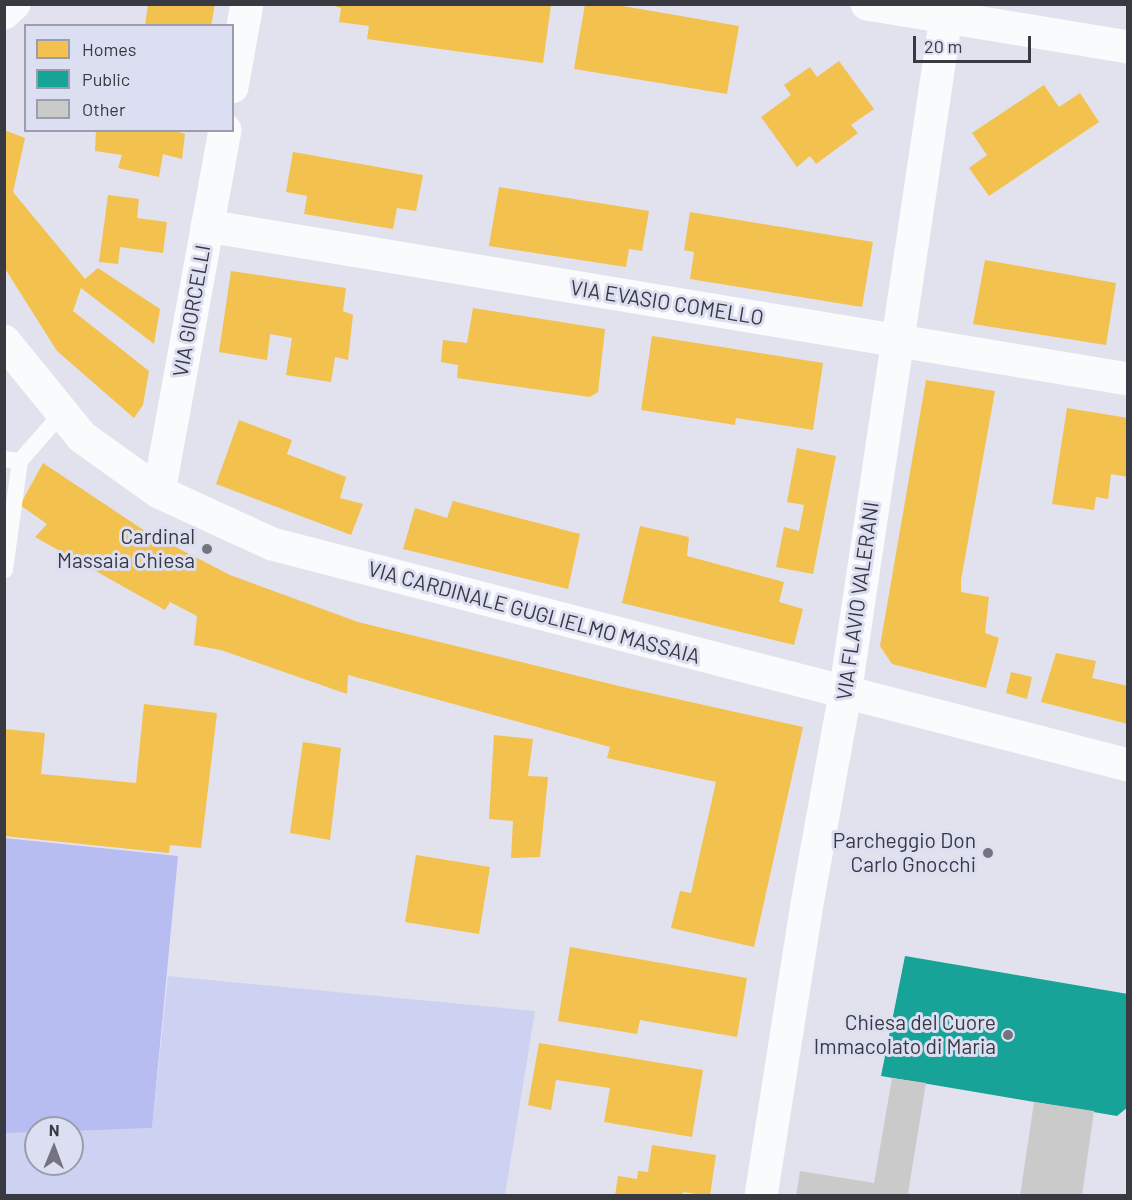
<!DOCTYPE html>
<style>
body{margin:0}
#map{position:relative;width:1132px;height:1200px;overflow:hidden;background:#e1e2ed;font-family:Barlow,sans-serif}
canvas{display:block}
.frame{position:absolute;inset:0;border:6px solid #383941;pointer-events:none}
.legend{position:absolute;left:24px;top:24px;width:210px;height:108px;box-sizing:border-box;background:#dcdff2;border:2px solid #9a9dab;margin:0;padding:8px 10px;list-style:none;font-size:18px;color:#383941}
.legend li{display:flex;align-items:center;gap:12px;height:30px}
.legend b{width:30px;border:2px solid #9a9dab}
.north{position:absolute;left:24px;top:1116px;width:60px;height:60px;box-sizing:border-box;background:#dcdff2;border:2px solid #9a9dab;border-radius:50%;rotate:1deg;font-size:16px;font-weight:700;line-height:24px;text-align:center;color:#383941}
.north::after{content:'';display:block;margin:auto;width:21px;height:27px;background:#73747d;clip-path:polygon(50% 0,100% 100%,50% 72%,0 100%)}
.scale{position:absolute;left:913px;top:36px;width:118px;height:27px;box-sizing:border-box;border:3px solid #383941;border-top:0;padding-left:8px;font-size:18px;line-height:21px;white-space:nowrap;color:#383941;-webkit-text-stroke:4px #dcdff2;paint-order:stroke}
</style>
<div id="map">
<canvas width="1132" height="1200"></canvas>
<div class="frame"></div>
<ul class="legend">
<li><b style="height:16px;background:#f2c14e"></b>Homes</li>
<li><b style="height:16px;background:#17a398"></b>Public</li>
<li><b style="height:16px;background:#cbcacb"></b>Other</li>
</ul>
<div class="north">N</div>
<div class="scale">20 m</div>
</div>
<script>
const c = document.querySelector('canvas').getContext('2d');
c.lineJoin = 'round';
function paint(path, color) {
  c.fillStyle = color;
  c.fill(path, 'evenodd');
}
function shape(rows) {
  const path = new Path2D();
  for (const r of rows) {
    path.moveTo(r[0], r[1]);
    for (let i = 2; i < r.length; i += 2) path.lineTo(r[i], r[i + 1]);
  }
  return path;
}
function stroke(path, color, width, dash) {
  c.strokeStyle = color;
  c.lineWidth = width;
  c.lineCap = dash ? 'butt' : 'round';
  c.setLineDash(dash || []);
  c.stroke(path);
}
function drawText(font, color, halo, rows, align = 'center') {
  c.font = font + ' Barlow,sans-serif';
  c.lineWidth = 6;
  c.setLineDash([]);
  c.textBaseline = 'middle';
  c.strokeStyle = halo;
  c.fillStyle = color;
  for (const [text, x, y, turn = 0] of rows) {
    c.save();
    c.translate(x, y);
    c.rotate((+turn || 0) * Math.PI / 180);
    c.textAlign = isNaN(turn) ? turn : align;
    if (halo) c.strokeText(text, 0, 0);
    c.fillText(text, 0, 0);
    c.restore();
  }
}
const green = shape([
 [168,976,535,1011,505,1195,5,1195,4,1133,36,1132,36,1164,72,1164,72,1131,152,1128]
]);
const forest = shape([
 [4,838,178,856,152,1128,72,1131,72,1128,36,1128,36,1132,5,1133]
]);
const homes = shape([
 [148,4,215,4,211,26,145,26],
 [327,4,547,4,551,5,543,63,367,39,369,26,339,22,341,8],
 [585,4,611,4,739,26,727,94,574,69],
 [839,61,874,109,851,125,858,133,816,164,810,156,797,167,761,117,791,95,784,85,810,67,817,77],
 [1044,85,1059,107,1080,93,1099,122,989,196,969,168,987,155,972,133],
 [4,130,25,138,13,192,85,279,98,268,160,309,154,344,81,288,73,311,149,371,143,405,134,418,57,351,4,267],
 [96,130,172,130,185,134,182,159,163,154,159,177,118,168,122,155,95,151],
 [293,152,423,175,416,211,397,208,393,229,304,214,307,196,286,192],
 [499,187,649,211,642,251,629,249,626,267,489,246],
 [108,195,139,199,137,218,167,222,163,253,120,247,118,264,99,262],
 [690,212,873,242,862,307,690,279,694,252,684,250],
 [985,260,1116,283,1106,345,973,324],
 [231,271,346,288,343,311,353,315,348,360,335,357,331,382,286,375,292,338,270,334,267,360,219,352],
 [473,308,605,329,598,392,590,397,457,378,458,365,441,362,443,340,467,343],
 [652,336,823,363,813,430,736,418,735,425,641,410],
 [926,380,995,391,961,580,961,592,989,597,985,633,999,638,986,688,892,664,880,646],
 [1067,408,1128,418,1128,477,1111,474,1108,499,1096,497,1094,510,1052,504],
 [239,420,292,440,287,454,346,477,340,498,363,504,351,535,216,484],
 [797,448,836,456,813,574,776,567,784,527,799,531,804,505,787,502],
 [43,463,145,531,230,575,358,622,623,687,803,727,754,947,671,928,680,891,691,893,716,782,607,758,610,747,348,675,347,694,221,650,194,645,197,616,170,602,165,610,35,537,47,524,20,505],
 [453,501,580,534,568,589,403,549,415,508,447,518],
 [640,526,689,537,687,556,784,582,779,602,803,609,794,645,622,603],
 [1056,653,1096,661,1092,678,1128,686,1128,724,1041,702],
 [1011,672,1032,677,1027,699,1006,693],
 [144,704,217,713,201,848,170,845,169,853,4,836,4,729,45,733,41,774,136,783],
 [494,735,533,739,528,776,548,777,540,857,511,858,513,821,489,819],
 [303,742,341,748,330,840,290,833],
 [416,855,490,867,479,934,405,922],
 [570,947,747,978,737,1037,640,1020,637,1034,558,1021],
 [539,1043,703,1070,692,1137,604,1122,610,1088,556,1080,551,1110,528,1105],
 [652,1145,716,1155,710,1196,683,1192,682,1196,615,1196,618,1176,637,1179,638,1171,648,1172]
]);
const public = shape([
 [905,956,1128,994,1128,1107,1117,1116,881,1076]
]);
const building = shape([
 [892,1078,926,1083,908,1193,915,1196,796,1196,800,1171,874,1183],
 [1034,1102,1094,1111,1082,1196,1020,1196]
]);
const service = shape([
 [4,459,20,461],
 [5,570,20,461,62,413]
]);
const minor = shape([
 [4,13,14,4],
 [946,17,1128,47],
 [232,87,247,4],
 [207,226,1128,379],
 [159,492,225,130]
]);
const tertiary = shape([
 [867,4,946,17],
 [761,1196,807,904,845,694,948,4]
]);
const secondary = shape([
 [4,341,82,437,159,492,272,544,1128,765]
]);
const markers = [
 [207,549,6,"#73747d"],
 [988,853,6,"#73747d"],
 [1008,1035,6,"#73747d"]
];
const streetNames = [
 ["VIA EVASIO COMELLO",667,303,9],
 ["VIA GIORCELLI",192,311,-80],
 ["VIA FLAVIO VALERANI",858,601,-82],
 ["VIA CARDINALE GUGLIELMO MASSAIA",534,613,15]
];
const poiNames = [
 ["Cardinal",195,537],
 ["Massaia Chiesa",195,561],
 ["Parcheggio Don",976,841],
 ["Carlo Gnocchi",976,865],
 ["Chiesa del Cuore",996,1023],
 ["Immacolato di Maria",996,1047]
];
paint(green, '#ced2f2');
paint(forest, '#b7bcf1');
paint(homes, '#f2c14e');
paint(public, '#17a398');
paint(building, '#cbcacb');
stroke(service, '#fafbfc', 16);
stroke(minor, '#fafbfc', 33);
stroke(tertiary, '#fafbfc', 33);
stroke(secondary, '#fafbfc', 33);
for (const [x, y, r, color] of markers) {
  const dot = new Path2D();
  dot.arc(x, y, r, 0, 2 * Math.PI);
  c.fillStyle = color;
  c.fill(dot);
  stroke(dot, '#dcdff2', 2);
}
drawText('21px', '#383941', '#dcdff2', streetNames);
drawText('21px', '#383941', '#dcdff2', poiNames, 'right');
</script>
